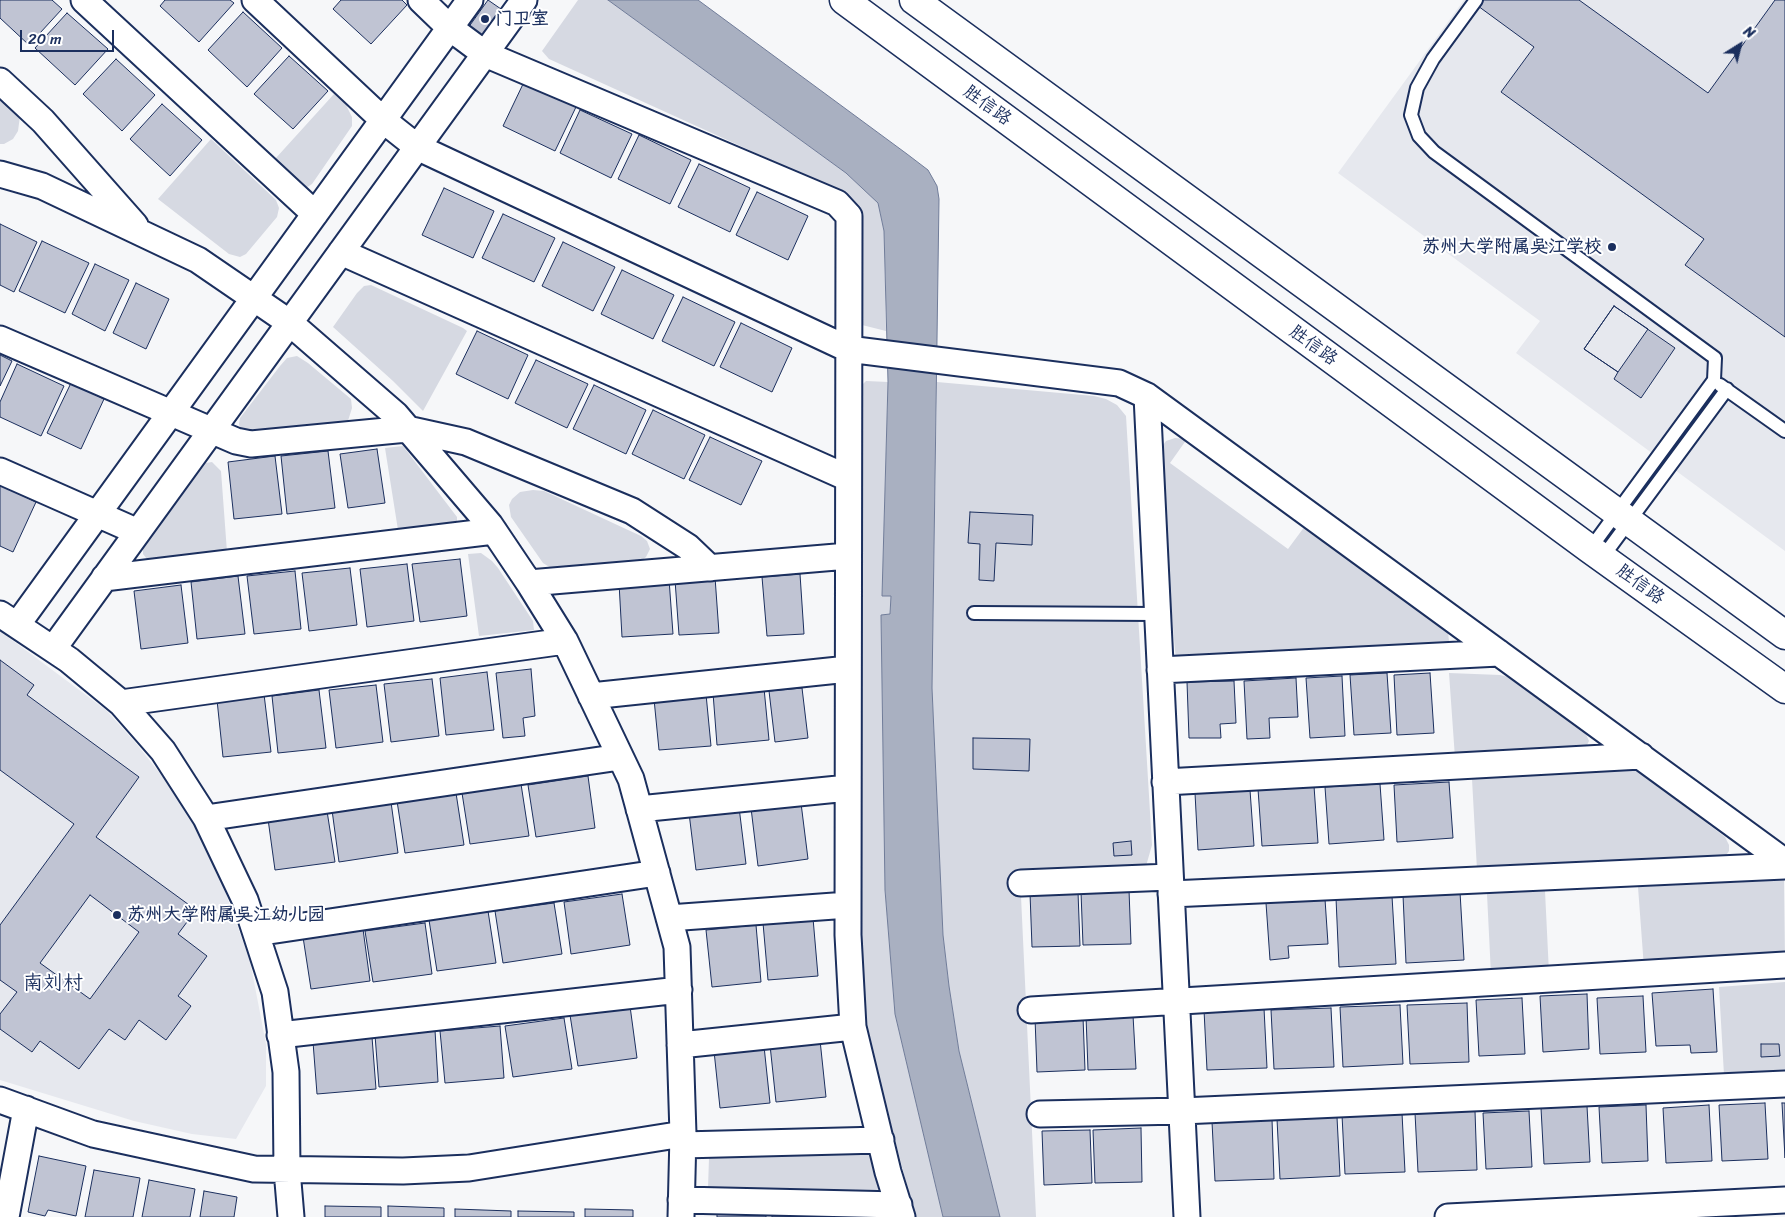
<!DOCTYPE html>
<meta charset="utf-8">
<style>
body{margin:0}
#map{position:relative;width:1785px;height:1217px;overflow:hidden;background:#f6f7f9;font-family:Sriracha,sans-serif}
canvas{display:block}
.north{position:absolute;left:1715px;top:20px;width:50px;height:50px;-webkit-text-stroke:4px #fff;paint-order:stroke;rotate:36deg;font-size:14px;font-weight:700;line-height:20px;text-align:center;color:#1b2f5e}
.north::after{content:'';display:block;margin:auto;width:18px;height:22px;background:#1b2f5e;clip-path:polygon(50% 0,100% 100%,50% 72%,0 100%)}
.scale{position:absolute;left:20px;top:30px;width:94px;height:22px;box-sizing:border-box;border:2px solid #1b2f5e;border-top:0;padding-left:6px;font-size:15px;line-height:18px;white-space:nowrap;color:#1b2f5e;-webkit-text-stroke:4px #fff;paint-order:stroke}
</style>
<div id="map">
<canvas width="1785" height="1217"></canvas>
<div class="north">N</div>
<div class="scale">20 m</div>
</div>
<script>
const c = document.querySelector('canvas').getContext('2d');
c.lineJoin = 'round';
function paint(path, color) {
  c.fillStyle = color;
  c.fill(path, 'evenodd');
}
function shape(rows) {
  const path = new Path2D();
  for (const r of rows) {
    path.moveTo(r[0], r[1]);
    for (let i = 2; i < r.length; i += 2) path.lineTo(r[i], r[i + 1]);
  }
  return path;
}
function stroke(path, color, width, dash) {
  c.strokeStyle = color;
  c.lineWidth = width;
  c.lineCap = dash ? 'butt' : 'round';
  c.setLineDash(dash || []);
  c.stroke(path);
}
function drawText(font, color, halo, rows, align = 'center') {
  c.font = font + ' Sriracha,"LXGW WenKai TC",sans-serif';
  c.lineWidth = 4;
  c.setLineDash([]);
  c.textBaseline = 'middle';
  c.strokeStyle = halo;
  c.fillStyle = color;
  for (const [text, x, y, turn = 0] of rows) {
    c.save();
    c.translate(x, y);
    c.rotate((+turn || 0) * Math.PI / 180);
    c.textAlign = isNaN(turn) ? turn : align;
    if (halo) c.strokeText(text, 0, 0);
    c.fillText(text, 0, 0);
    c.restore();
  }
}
const built = shape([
 [1464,0,1785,0,1785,551,1516,353,1540,321,1338,173],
 [0,631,106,710,135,742,181,800,217,869,250,961,266,1044,266,1086,236,1139,192,1134,134,1121,0,1080]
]);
const green = shape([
 [578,0,608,0,846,173,872,196,878,203,884,231,886,331,862,325,861,211,855,204,840,193,813,179,549,59,542,51],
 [334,94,346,105,352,117,352,126,312,184,306,188,300,185,275,159],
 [0,95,20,116,18,131,13,139,4,144,0,144],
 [211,139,276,200,279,208,277,217,246,254,240,257,229,254,158,199],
 [371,285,463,328,467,331,423,411,393,381,333,327,357,293,364,286],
 [297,356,308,363,351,399,352,408,347,424,247,433,240,428,239,424,240,418,280,366,287,358],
 [866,381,888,382,882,595,891,596,890,614,881,615,885,890,895,1014,943,1217,915,1217,862,1012,858,389],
 [937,382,1094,396,1106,399,1117,405,1126,416,1152,845,1146,866,1020,875,1036,1217,1000,1217,959,1051,949,986,943,935,932,688],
 [1175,438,1187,439,1170,463,1288,549,1305,526,1444,624,1448,632,1449,641,1444,648,1176,662,1158,452,1166,441],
 [403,446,457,517,457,524,398,530,385,448],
 [212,462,221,471,227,552,147,559,143,554,143,548,206,463],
 [533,490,544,491,641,536,647,541,650,549,646,557,641,561,551,568,543,563,511,517,509,505,512,499,520,492],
 [481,553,492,561,498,568,533,621,534,630,479,636,468,554],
 [1449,673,1500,675,1512,678,1586,734,1589,741,1586,747,1455,758],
 [1636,769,1725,837,1729,845,1729,851,1724,858,1477,870,1472,779],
 [1784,880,1785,959,1644,968,1638,887],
 [1545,891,1549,973,1491,975,1487,894],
 [1785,982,1785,1072,1724,1075,1719,987],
 [869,1152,876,1157,881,1185,875,1193,865,1195,708,1188,709,1158,715,1154]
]);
const water = shape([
 [608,0,698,0,907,154,928,170,937,186,939,199,932,688,943,935,949,986,959,1051,1000,1217,943,1217,895,1014,885,890,881,615,890,614,891,596,882,596,888,382,884,231,878,203,846,173,608,0]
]);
const building = shape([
 [0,0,52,0,62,9,29,45,0,18,0,0],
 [165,0,230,0,234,3,199,42,160,6,165,0],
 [341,0,402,0,407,5,371,44,333,9,341,0],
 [488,0,501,9,481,38,468,28,488,0],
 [1482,0,1579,0,1708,93,1775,0,1785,0,1785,337,1685,265,1704,239,1501,92,1534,47,1478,6,1482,0],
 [243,12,282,48,247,87,208,50,243,12],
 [67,13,108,49,75,85,35,48,67,13],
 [289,56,328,91,293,129,254,94,289,56],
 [116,59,155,95,122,131,83,94,116,59],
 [524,82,576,107,555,151,503,126,524,82],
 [162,104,202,140,170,176,130,139,162,104],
 [580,110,632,134,611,178,560,153,580,110],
 [639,135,691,160,670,204,618,179,639,135],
 [699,164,750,188,730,232,678,207,699,164],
 [444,188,494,211,473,258,422,235,444,188],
 [757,192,808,216,788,260,736,235,757,192],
 [503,214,555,238,534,282,482,258,503,214],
 [0,224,37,242,14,292,0,285,0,224],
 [42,241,89,263,65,313,19,291,42,241],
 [563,242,615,267,593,311,542,286,563,242],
 [95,264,129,280,105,331,72,314,95,264],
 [622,270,674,295,653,339,601,314,622,270],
 [136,283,169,299,146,349,113,333,136,283],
 [683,297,735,322,714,366,662,341,683,297],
 [1614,306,1675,348,1641,398,1614,379,1618,372,1584,349,1614,306],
 [1614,306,1648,329,1618,372,1584,349,1614,306],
 [741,323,792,348,772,392,720,367,741,323],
 [477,331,528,355,508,399,456,374,477,331],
 [0,355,12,361,0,386,0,355],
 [536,360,588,384,567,428,515,403,536,360],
 [17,364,64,386,41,436,0,417,0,402,17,364],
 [71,383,104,399,81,449,47,433,71,383],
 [594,385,646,410,626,454,573,429,594,385],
 [653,410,705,435,684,479,632,454,653,410],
 [710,437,762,461,741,505,689,480,710,437],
 [377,449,385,503,348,508,340,454,377,449],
 [328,451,335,508,287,514,281,456,328,451],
 [275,456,282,514,234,519,228,462,275,456],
 [0,485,36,502,13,552,0,546,0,485],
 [970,512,1033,515,1032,545,996,543,994,581,979,580,980,544,968,543,970,512],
 [460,559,467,616,420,622,412,564,460,559],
 [407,564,414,621,367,627,360,569,407,564],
 [350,568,357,625,309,631,302,573,350,568],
 [295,571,301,629,254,634,247,576,295,571],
 [800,574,804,634,767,636,762,577,800,574],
 [238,576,245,634,197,639,191,582,238,576],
 [715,577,719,633,679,635,675,580,715,577],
 [669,579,673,634,622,637,619,583,669,579],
 [181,585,188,643,141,649,134,591,181,585],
 [0,660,34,685,27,695,139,777,96,837,196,910,178,934,207,956,178,996,191,1006,166,1040,139,1020,125,1040,109,1029,79,1069,40,1041,32,1052,0,1029,0,1014,17,992,0,980,0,925,74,824,0,770,0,660],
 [90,895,139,932,90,999,40,963,90,895],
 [531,669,535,716,523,718,525,736,503,738,496,673,531,669],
 [487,672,494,730,446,735,440,678,487,672],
 [1387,673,1391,733,1354,735,1350,675,1387,673],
 [1430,673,1434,733,1397,735,1394,675,1430,673],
 [1342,676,1345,736,1310,738,1306,678,1342,676],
 [1296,678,1298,717,1269,718,1270,738,1247,739,1244,681,1296,678],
 [432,679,439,736,391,742,384,684,432,679],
 [1234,681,1236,723,1220,724,1221,738,1189,738,1187,682,1234,681],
 [376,685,383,742,336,748,329,690,376,685],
 [764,688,769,740,717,745,713,693,764,688],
 [802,688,808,738,775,742,769,691,802,688],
 [319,690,326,748,278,753,272,696,319,690],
 [264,694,271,752,223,757,217,700,264,694],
 [706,694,711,746,659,750,654,699,706,694],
 [973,738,1030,739,1029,771,973,769,973,738],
 [588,776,595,828,536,837,528,785,588,776],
 [1449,782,1453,838,1397,842,1394,785,1449,782],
 [521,784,529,836,470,844,462,793,521,784],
 [1380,784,1384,840,1329,844,1325,787,1380,784],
 [1314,786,1318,843,1262,846,1258,789,1314,786],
 [1250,790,1254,846,1198,850,1195,793,1250,790],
 [456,793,464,845,405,853,397,801,456,793],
 [391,802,398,853,339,862,332,810,391,802],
 [801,803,808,859,758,866,751,808,801,803],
 [739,807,746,864,696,870,689,813,739,807],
 [327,811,335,862,275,870,268,819,327,811],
 [1131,841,1132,855,1114,856,1113,843,1131,841],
 [1129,890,1131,944,1083,945,1081,892,1129,890],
 [1078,892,1080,946,1032,947,1030,893,1078,892],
 [1460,892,1464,960,1406,963,1403,895,1460,892],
 [622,894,630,945,571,954,564,902,622,894],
 [1392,896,1396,964,1339,967,1336,898,1392,896],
 [1325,899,1328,944,1288,946,1289,958,1270,960,1266,903,1325,899],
 [554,903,562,954,503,963,495,911,554,903],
 [488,911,496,963,437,971,429,920,488,911],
 [813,918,818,976,768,980,763,923,813,918],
 [425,923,432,974,373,982,365,931,425,923],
 [756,925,761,982,712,987,706,930,756,925],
 [363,929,370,981,311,989,303,937,363,929],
 [1713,989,1717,1052,1691,1053,1690,1045,1656,1046,1652,993,1713,989],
 [1587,994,1589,1049,1543,1052,1540,996,1587,994],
 [1643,996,1646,1052,1600,1054,1597,998,1643,996],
 [1522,998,1525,1054,1479,1056,1476,1000,1522,998],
 [1467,1003,1469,1062,1410,1064,1407,1005,1467,1003],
 [1400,1005,1403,1064,1343,1067,1340,1007,1400,1005],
 [630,1006,637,1058,578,1066,570,1015,630,1006],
 [1264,1008,1267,1068,1207,1070,1204,1010,1264,1008],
 [1331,1008,1334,1067,1274,1069,1271,1010,1331,1008],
 [1133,1015,1136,1069,1088,1070,1086,1016,1133,1015],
 [1083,1017,1085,1070,1037,1072,1035,1018,1083,1017],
 [564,1018,572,1069,513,1077,505,1026,564,1018],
 [500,1026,504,1078,445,1083,440,1031,500,1026],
 [435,1030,438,1082,379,1087,375,1035,435,1030],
 [372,1037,376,1089,317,1094,313,1042,372,1037],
 [820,1040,826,1097,776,1102,770,1045,820,1040],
 [1761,1044,1779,1044,1780,1056,1761,1057,1761,1044],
 [764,1046,770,1103,720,1108,714,1051,764,1046],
 [1765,1103,1768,1159,1722,1161,1719,1105,1765,1103],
 [1782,1103,1785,1103,1785,1158,1782,1103],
 [1646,1105,1648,1161,1602,1163,1599,1107,1646,1105],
 [1709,1105,1712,1161,1666,1163,1663,1108,1709,1105],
 [1587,1106,1590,1162,1544,1164,1541,1108,1587,1106],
 [1475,1111,1477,1170,1418,1172,1415,1113,1475,1111],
 [1529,1111,1532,1167,1486,1169,1483,1113,1529,1111],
 [1402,1113,1405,1172,1345,1174,1342,1115,1402,1113],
 [1337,1117,1340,1176,1280,1179,1277,1119,1337,1117],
 [1272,1119,1274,1179,1215,1181,1212,1122,1272,1119],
 [1141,1128,1142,1182,1095,1183,1093,1130,1141,1128],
 [1090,1130,1092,1183,1044,1185,1042,1131,1090,1130],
 [39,1156,86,1166,76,1216,48,1210,45,1216,28,1212,39,1156],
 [94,1170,140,1178,133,1217,85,1217,94,1170],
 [149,1180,195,1189,190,1217,142,1217,149,1180],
 [204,1191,237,1197,234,1217,200,1217,204,1191],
 [325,1206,381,1207,381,1217,325,1217,325,1206],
 [388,1206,444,1208,444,1217,388,1217,388,1206],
 [455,1209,511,1211,511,1217,455,1217,455,1209],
 [585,1209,633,1210,633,1217,585,1217,585,1209],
 [717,1210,766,1212,766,1217,717,1217,717,1210],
 [518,1211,574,1212,574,1217,518,1217,518,1211],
 [772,1211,821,1213,821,1217,772,1217,772,1211]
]);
const service = shape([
 [1476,0,1433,59,1417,88,1411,115,1419,136,1434,152,1715,358,1714,380,1590,549],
 [1720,385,1785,431],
 [1602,558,1727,389],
 [974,613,1157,614]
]);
const minor = shape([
 [84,0,315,214],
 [255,0,383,120,417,147,848,349,1119,383,1147,396,1785,862],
 [421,0,450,28,485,54,837,203,849,216,848,935,853,1027,888,1172,902,1217],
 [0,81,43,121,135,225],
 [0,174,42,186,198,260,290,323,396,415,490,525,529,583,565,641,631,779,677,947,683,1134,681,1217],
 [341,252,848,478],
 [0,339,236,441,251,444,407,429,466,442,632,511,688,547,710,568],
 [1147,396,1187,1217],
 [0,471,138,532],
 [104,578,494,531],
 [529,583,848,556],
 [0,614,69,660,121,703,163,751,206,818,245,900,275,992,286,1072,287,1170,291,1217],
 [17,625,470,0],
 [53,649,524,0],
 [1160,670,1499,653],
 [591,696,848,669],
 [121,703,565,641],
 [1165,782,1641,756],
 [639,809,848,788],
 [206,818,620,757],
 [1021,883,1170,877],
 [1171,894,1785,866],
 [669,918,848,905],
 [256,933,657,873],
 [1031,1010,1785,965],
 [280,1035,679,990],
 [680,1045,853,1027],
 [0,1100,93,1134,254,1169,403,1171,469,1168,683,1134],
 [1040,1114,1182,1111,1785,1084],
 [682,1145,881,1140],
 [681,1200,899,1205],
 [6,1217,26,1109],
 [1448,1217,1785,1200]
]);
const tertiary = shape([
 [844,0,1590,549,1785,689],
 [914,0,1785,635]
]);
const markers = [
 [485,19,5,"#1b2f5e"],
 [1612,247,5,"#1b2f5e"],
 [117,915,5,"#1b2f5e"]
];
const poiNames = [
 ["门卫室",495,19],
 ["苏州大学附属吴江学校",1602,247,"right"],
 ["苏州大学附属吴江幼儿园",127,915]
];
const streetNames = [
 ["胜信路",987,106,36],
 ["胜信路",1313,346,36],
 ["胜信路",1640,585,36]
];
const quarterNames = [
 ["南刘村",53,984]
];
paint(built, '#e6e8ee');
paint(green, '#d6d9e2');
paint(water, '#a9b0c1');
stroke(water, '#707c99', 1);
paint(building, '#c0c4d3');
stroke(building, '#1b2f5e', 1);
stroke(service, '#1b2f5e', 16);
stroke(minor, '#1b2f5e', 29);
stroke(tertiary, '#1b2f5e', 31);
stroke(service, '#fff', 12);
stroke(minor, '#fff', 25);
stroke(tertiary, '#fff', 28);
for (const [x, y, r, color] of markers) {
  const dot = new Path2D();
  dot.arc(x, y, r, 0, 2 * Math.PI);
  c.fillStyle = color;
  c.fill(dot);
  stroke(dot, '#fff', 2);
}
drawText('bold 18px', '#1b2f5e', '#fff', poiNames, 'left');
drawText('18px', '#1b2f5e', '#fff', streetNames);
drawText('20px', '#1b2f5e', '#fff', quarterNames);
</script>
